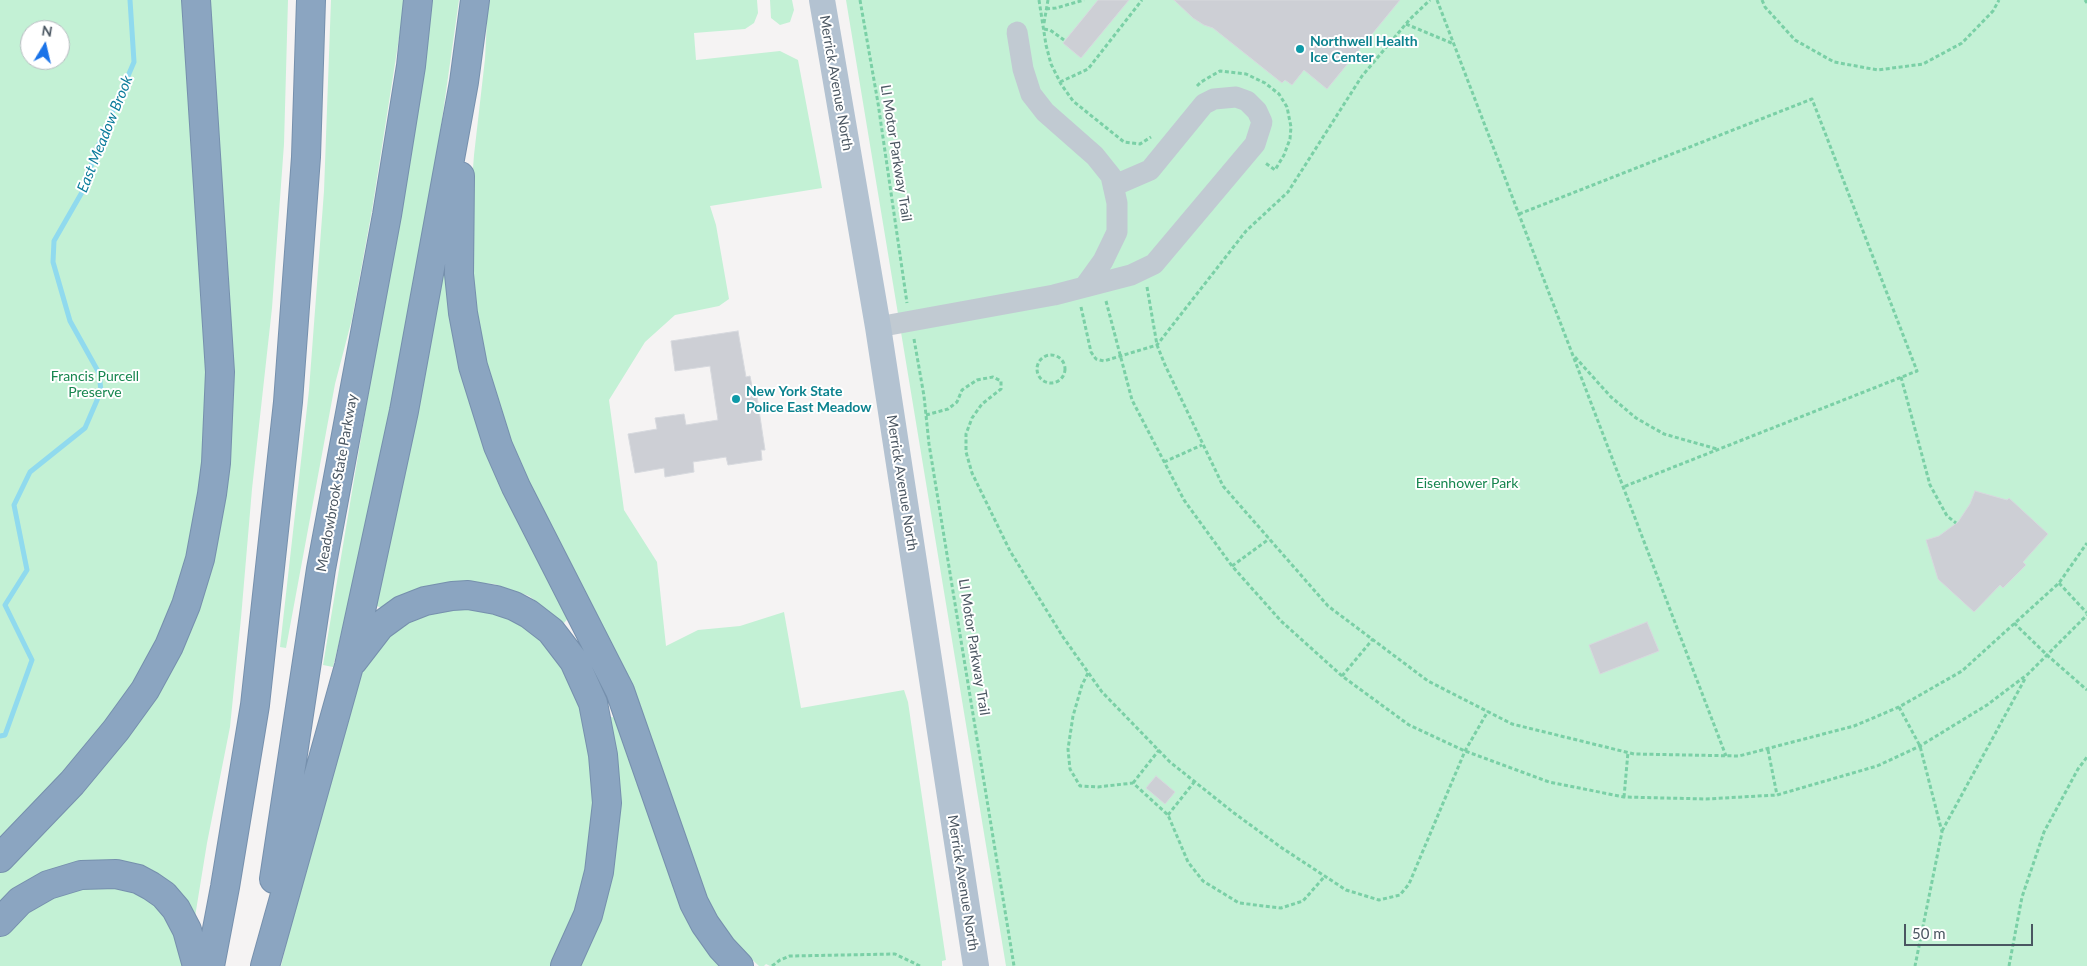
<!DOCTYPE html>
<style>
body{margin:0}
#map{position:relative;width:2087px;height:966px;overflow:hidden;background:#f5f3f3;font-family:Lato,sans-serif}
canvas{display:block}
.north{position:absolute;left:20px;top:20px;width:50px;height:50px;box-sizing:border-box;background:#fff;border:1px solid #b7bbc0;border-radius:50%;rotate:9deg;font-size:14px;font-weight:700;line-height:20px;text-align:center;color:#4a5661}
.north::after{content:'';display:block;margin:auto;width:18px;height:22px;background:#1a73e8;clip-path:polygon(50% 0,100% 100%,50% 72%,0 100%)}
.scale{position:absolute;left:1904px;top:924px;width:129px;height:22px;box-sizing:border-box;border:2px solid #4a5661;border-top:0;padding-left:6px;font-size:15px;line-height:18px;white-space:nowrap;color:#4a5661;-webkit-text-stroke:4px #fff;paint-order:stroke}
</style>
<div id="map">
<canvas width="2087" height="966"></canvas>
<div class="north">N</div>
<div class="scale">50 m</div>
</div>
<script>
const c = document.querySelector('canvas').getContext('2d');
c.lineJoin = 'round';
function paint(path, color) {
  c.fillStyle = color;
  c.fill(path, 'evenodd');
}
function shape(rows) {
  const path = new Path2D();
  for (const r of rows) {
    if (r.length === 3) {
      path.moveTo(r[0] + r[2], r[1]);
      path.arc(r[0], r[1], r[2], 0, 2 * Math.PI);
      continue;
    }
    path.moveTo(r[0], r[1]);
    for (let i = 2; i < r.length; i += 2) path.lineTo(r[i], r[i + 1]);
  }
  return path;
}
function stroke(path, color, width, dash) {
  c.strokeStyle = color;
  c.lineWidth = width;
  c.lineCap = dash ? 'butt' : 'round';
  c.setLineDash(dash || []);
  c.stroke(path);
}
function drawText(font, color, halo, rows, align = 'center') {
  c.font = font + ' Lato,sans-serif';
  c.lineWidth = 4;
  c.setLineDash([]);
  c.textBaseline = 'middle';
  c.strokeStyle = halo;
  c.fillStyle = color;
  for (const [text, x, y, turn = 0] of rows) {
    c.save();
    c.translate(x, y);
    c.rotate((+turn || 0) * Math.PI / 180);
    c.textAlign = isNaN(turn) ? turn : align;
    if (halo) c.strokeText(text, 0, 0);
    c.fillText(text, 0, 0);
    c.restore();
  }
}
const green = shape([
 [0,0,184,0,208,361,207,433,195,510,182,578,158,644,125,703,0,844],
 [30,30,60,30,60,60,30,60],
 [209,0,288,0,284,144,272,308,252,489,241,618,230,727,207,843,194,923,179,891,149,871,115,861,70,864,28,881,0,904,0,868,184,634,233,389,229,286],
 [331,0,405,0,372,210,352,319,335,384,286,648,280,647,309,390,324,191],
 [432,0,459,0,429,211,379,478,333,667,323,665,426,49],
 [488,0,757,0,758,13,754,23,745,29,694,33,696,60,780,51,798,60,822,188,710,206,716,225,729,299,719,306,675,315,645,342,609,400,624,510,657,562,666,646,698,630,740,626,784,612,801,708,904,690,908,702,946,960,942,961,942,966,770,966,766,964,764,966,759,966,731,940,711,909,518,464,491,387,473,312,468,235,474,155,485,59],
 [770,0,792,0,794,10,790,22,780,25,771,18],
 [846,0,2087,0,2087,966,1006,966],
 [451,264,570,616,564,623,529,596,494,584,459,581,418,589,382,608,374,605,441,265],
 [446,605,488,606,522,619,558,652,586,716,596,816,574,924,553,966,281,966,344,705,367,657,405,621],
 [609,716,623,721,724,966,577,966],
 [82,881,154,896,179,924,186,966,0,966,0,934,12,918]
]);
const stream = shape([
 [0,736,5,735,32,660,5,605,27,570,14,505,30,472,85,428,101,391,99,373,70,321,53,262,54,241,85,187,95,153,134,62,130,0]
]);
const building = shape([
 [1098,0,1129,0,1081,58,1063,43,1098,0],
 [1174,0,1400,0,1327,89,1304,70,1292,85,1285,80,1282,83,1213,28,1204,25,1193,18,1174,0],
 [738,331,746,377,750,376,753,391,756,390,765,450,761,450,762,460,728,465,726,457,693,462,694,472,665,477,664,468,635,473,628,434,657,429,655,418,684,414,686,425,718,420,710,366,675,371,671,341,738,331],
 [1975,491,2007,500,2009,498,2048,534,2023,562,2026,565,2003,588,2000,585,1974,612,1938,579,1926,540,1939,536,1958,522,1970,504,1975,491],
 [1647,622,1659,651,1600,674,1589,645,1647,622],
 [1156,776,1175,792,1165,804,1146,788,1156,776]
]);
const path = shape([
 [860,0,878,103,907,303],
 [1039,0,1046,45,1051,64,1061,84,1073,101,1124,142,1140,144,1151,137],
 [1437,0,1726,756],
 [1762,0,1765,7,1795,40,1834,62,1878,70,1923,64,1962,43,1993,11,1999,0],
 [2085,0,2087,3],
 [1046,9,1056,8,1084,0],
 [1044,23,1048,0],
 [1406,24,1454,44],
 [1044,29,1050,30,1064,40],
 [1060,82,1088,69,1142,0],
 [1197,86,1201,82,1220,71,1246,74,1265,83,1279,94,1287,107,1291,127,1290,139,1284,155,1275,170,1264,162],
 [1519,214,1812,99,1917,371,1623,487],
 [1147,287,1157,345,1165,365,1223,486,1328,606,1428,681,1512,724,1634,754,1739,756,1854,726,1899,707,1962,671,2059,583,2087,543],
 [1106,301,1132,400,1184,500,1232,566,1281,621,1342,676,1409,725,1465,751,1549,782,1624,797,1706,799,1777,795,1877,766,1920,746,1987,705,2028,674,2087,615],
 [1081,307,1091,352,1096,359,1104,361,1157,345,1246,231,1288,192,1362,76,1410,19,1430,0],
 [914,339,924,396,929,444,1014,966],
 [1051,369,14],
 [1575,357,1611,397,1636,418,1664,434,1717,449],
 [1901,377,1930,485,1947,516,1956,523],
 [926,415,948,409,957,402,962,390,977,380,993,377,1001,381,1001,389,982,404,972,418,966,434,966,452,972,473,1010,551,1063,637,1102,692,1170,762,1234,813,1282,848,1346,890,1379,900,1400,895,1409,884,1465,751,1488,711],
 [1164,462,1202,445],
 [1232,566,1269,539],
 [2059,583,2087,613],
 [2014,623,2047,655,2087,690],
 [1088,673,1082,685,1073,716,1068,749,1070,769,1080,786,1098,787,1133,783,1168,815,1188,862,1203,881,1239,903,1281,908,1303,901,1325,876],
 [1342,676,1373,639],
 [1899,707,1920,746,1942,832,1915,966],
 [1768,750,1777,795],
 [1133,783,1159,750],
 [1624,797,1628,752],
 [1168,815,1195,781],
 [1942,831,2026,677],
 [772,966,780,960,790,956,895,954,920,966],
 [2009,966,2022,897,2044,832,2078,769,2087,757]
]);
const minor = shape([
 [1017,32,1023,69,1031,94,1045,112,1095,156,1111,176,1117,203,1117,232,1103,261,1085,286],
 [878,327,1054,295,1131,275,1154,264,1255,144,1262,122,1257,111,1247,101,1236,97,1214,99,1204,104,1150,170,1113,186]
]);
const major = shape([
 [822,0,878,327,976,966]
]);
const highway = shape([
 [460,176,459,274,463,313,473,366,498,446,516,487,620,691,694,903,705,924,722,948,739,966],
 [353,661,380,626,402,610,425,601,452,596,468,595,496,600,514,606,529,614,551,631,574,661,593,703,603,755,607,803,599,872,588,915,565,966],
 [0,858,72,783,116,730,145,690,169,646,186,605,200,559,212,494,216,463,220,372,196,0],
 [274,879,321,569,387,215,411,66,418,0],
 [0,922,20,901,48,885,81,875,116,874,138,879,151,886,164,895,176,909,187,930,197,966],
 [210,966,225,887,255,705,288,402,306,157,311,0],
 [265,966,349,666,404,411,464,82,475,0]
]);
const markers = [
 [1300,49,5,"#0f9aa8"],
 [736,399,5,"#0f9aa8"]
];
const cultureNames = [
 ["Northwell Health",1310,41],
 ["Ice Center",1310,57],
 ["New York State",746,391],
 ["Police East Meadow",746,407]
];
const streetNames = [
 ["Merrick Avenue North",836,83,80],
 ["LI Motor Parkway Trail",896,153,81],
 ["Meadowbrook State Parkway",337,483,-80],
 ["Merrick Avenue North",902,483,81],
 ["LI Motor Parkway Trail",974,647,81],
 ["Merrick Avenue North",963,883,81]
];
const parkNames = [
 ["Francis Purcell",95,376],
 ["Preserve",95,392],
 ["Eisenhower Park",1467,483]
];
const waterNames = [
 ["East Meadow Brook",105,134,-68]
];
paint(green, '#c3f1d5');
stroke(stream, '#90daee', 5);
paint(building, '#cdcfd5');
stroke(building, '#d7d9de', 1);
stroke(highway, '#7690ad', 30);
stroke(path, '#7ad0a6', 3, [4, 2.5]);
stroke(minor, '#c1cad2', 21);
stroke(major, '#b3c2d1', 26);
stroke(highway, '#8ba5c1', 28);
for (const [x, y, r, color] of markers) {
  const dot = new Path2D();
  dot.arc(x, y, r, 0, 2 * Math.PI);
  c.fillStyle = color;
  c.fill(dot);
  stroke(dot, '#fff', 2);
}
drawText('bold 14px', '#0d838f', '#fff', cultureNames, 'left');
drawText('14px', '#4a5661', '#fff', streetNames);
drawText('14px', '#17864f', '#fff', parkNames);
drawText('italic 15px', '#0c7c9b', '#fff', waterNames);
</script>
